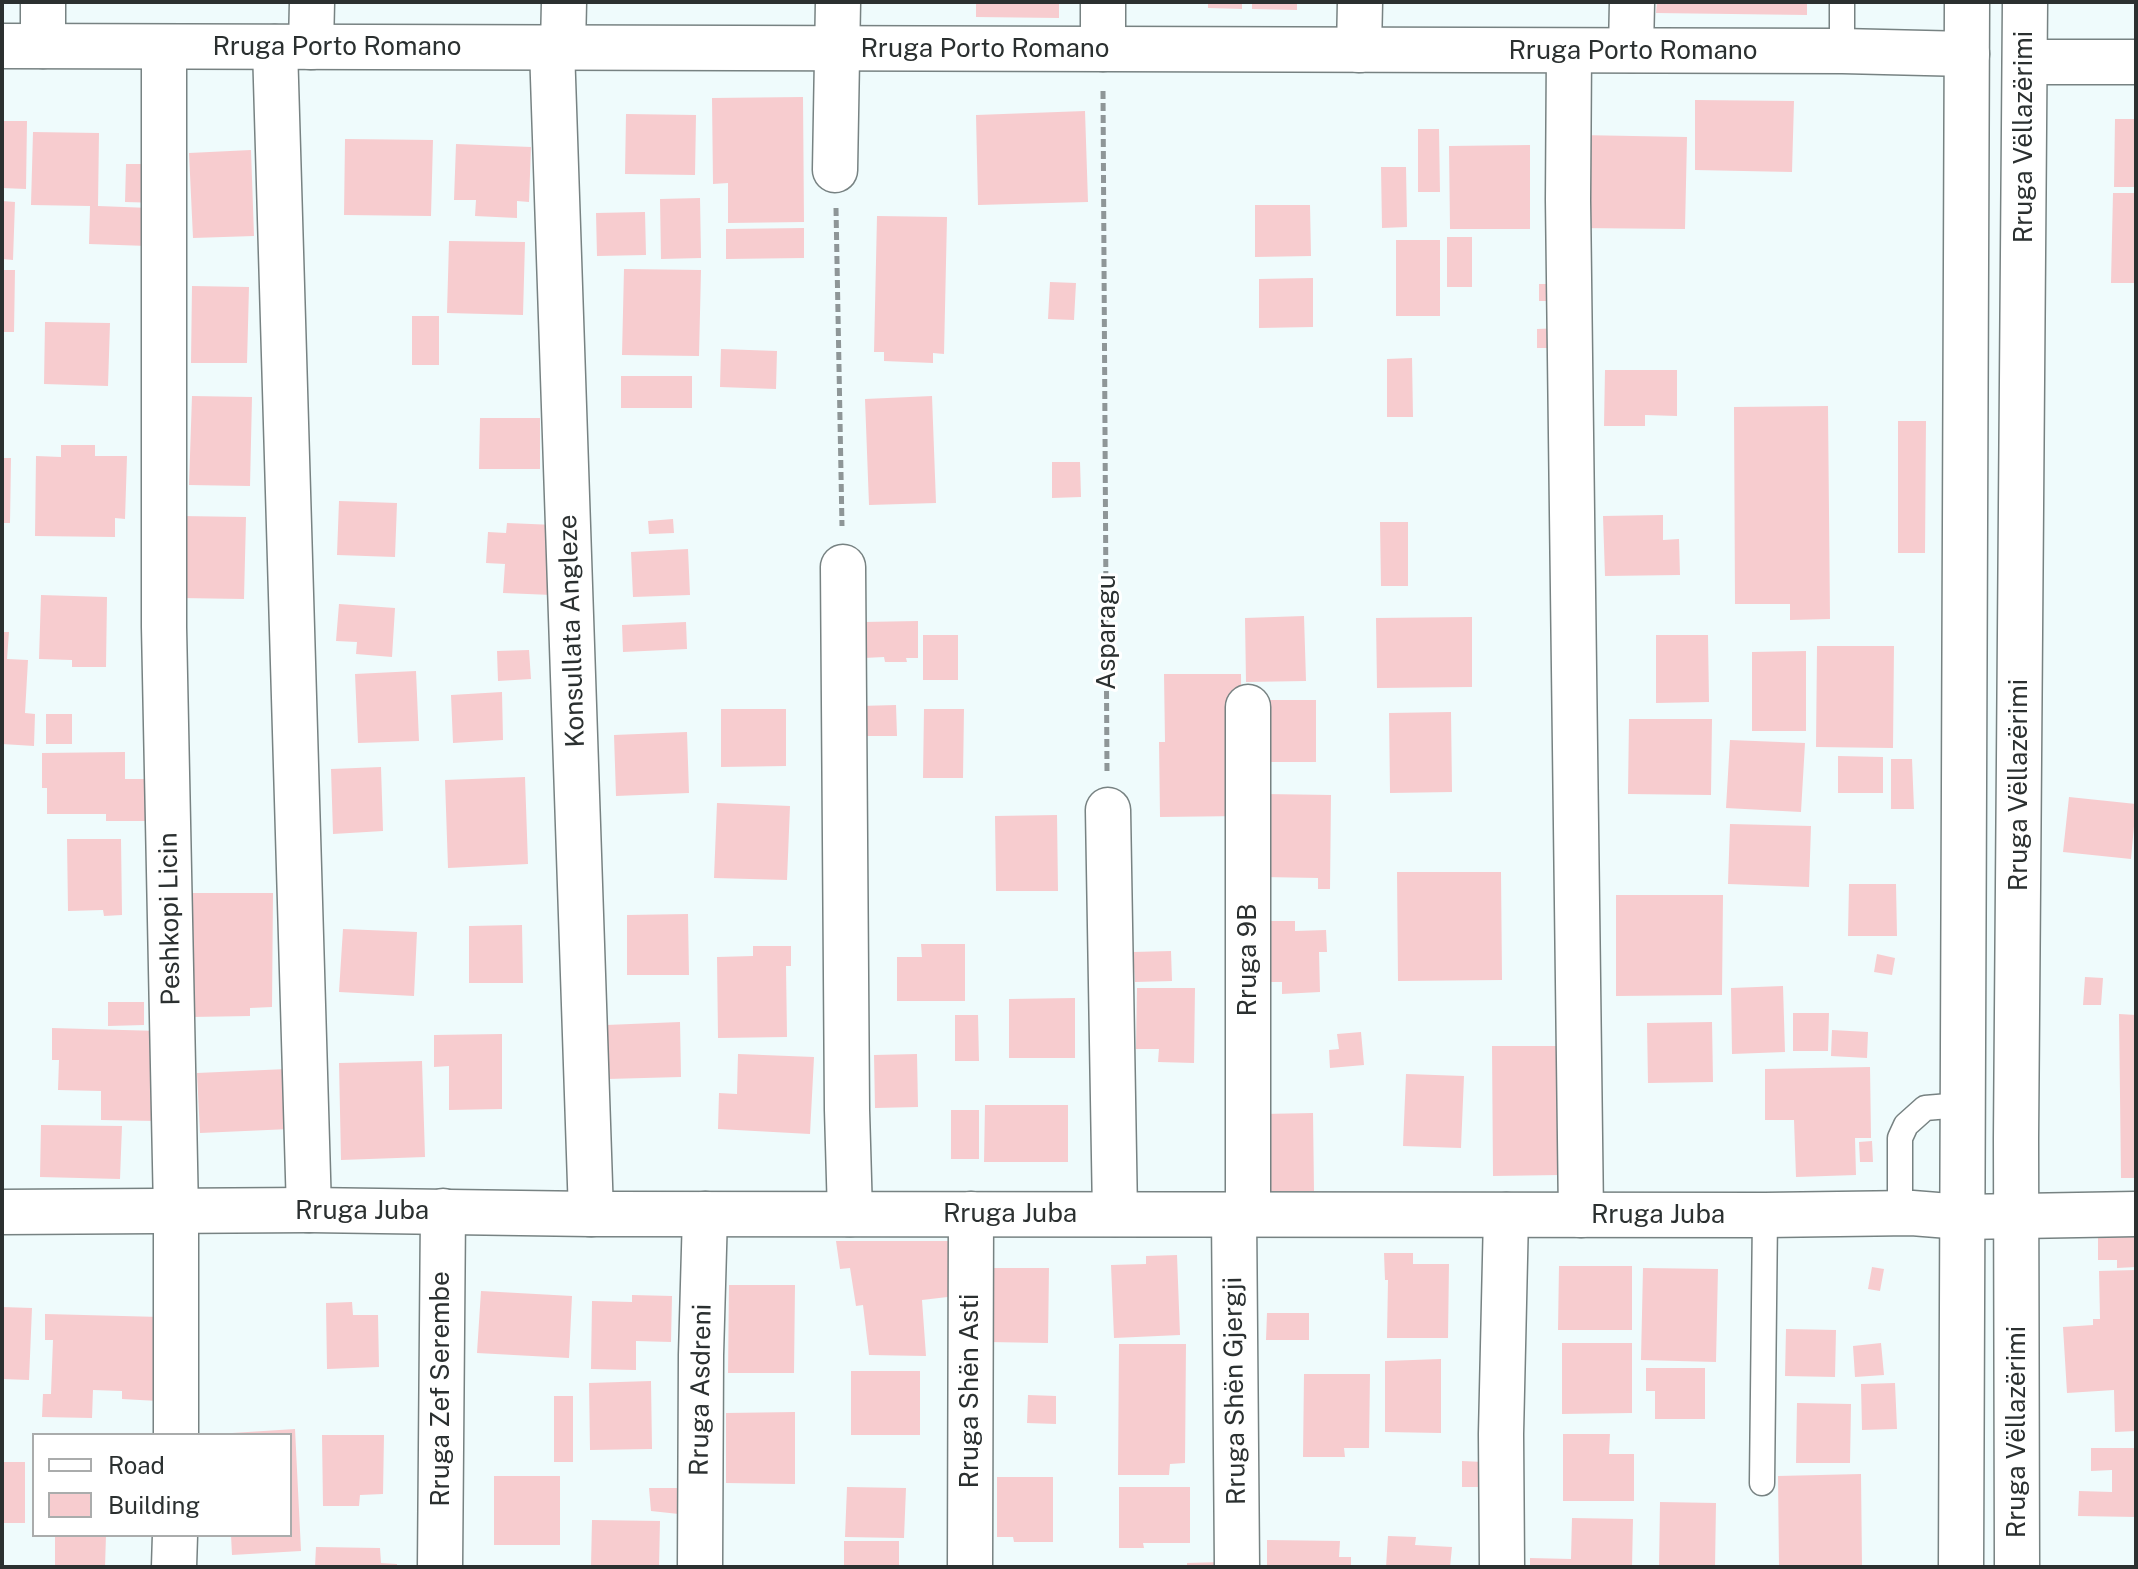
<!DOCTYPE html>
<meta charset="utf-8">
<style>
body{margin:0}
#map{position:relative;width:2138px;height:1569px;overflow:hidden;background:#effbfc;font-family:"Public Sans",sans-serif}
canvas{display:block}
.frame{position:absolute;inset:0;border:4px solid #2b3030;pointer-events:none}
.legend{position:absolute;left:32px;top:1433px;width:260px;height:104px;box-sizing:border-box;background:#fff;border:2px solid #aaacac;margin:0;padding:10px 14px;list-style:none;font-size:24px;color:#2b3030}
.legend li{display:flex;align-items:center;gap:16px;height:40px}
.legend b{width:40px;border:2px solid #aaacac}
</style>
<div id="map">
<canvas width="2138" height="1569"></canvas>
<div class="frame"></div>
<ul class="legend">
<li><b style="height:10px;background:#fff"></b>Road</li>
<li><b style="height:22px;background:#f7cccf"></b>Building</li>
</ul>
</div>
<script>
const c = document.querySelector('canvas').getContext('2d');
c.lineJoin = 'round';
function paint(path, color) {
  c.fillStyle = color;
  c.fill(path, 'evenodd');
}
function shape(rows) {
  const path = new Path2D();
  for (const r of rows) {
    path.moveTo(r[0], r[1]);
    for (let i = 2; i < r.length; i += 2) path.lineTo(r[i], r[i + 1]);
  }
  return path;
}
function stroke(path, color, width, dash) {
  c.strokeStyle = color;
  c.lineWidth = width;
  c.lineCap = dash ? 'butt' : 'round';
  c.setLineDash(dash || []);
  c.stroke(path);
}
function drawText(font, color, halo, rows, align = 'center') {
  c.font = font + ' "Public Sans",sans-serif';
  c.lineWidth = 6;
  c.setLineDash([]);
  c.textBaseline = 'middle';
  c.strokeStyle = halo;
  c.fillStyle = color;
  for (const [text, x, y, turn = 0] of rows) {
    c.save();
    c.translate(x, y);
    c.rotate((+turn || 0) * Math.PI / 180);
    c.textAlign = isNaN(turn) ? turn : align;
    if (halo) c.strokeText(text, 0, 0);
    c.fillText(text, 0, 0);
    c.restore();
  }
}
const building = shape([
 [976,2,1059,2,1059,18,976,17],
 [1208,2,1242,2,1242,9,1208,8],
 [1252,2,1297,2,1297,10,1252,9],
 [1657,2,1807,2,1807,15,1656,13],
 [803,97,804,222,728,223,728,183,713,184,712,98],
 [1695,100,1794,101,1792,172,1695,170],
 [1085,111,1088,202,978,205,976,115],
 [626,114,696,115,695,175,625,174],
 [2115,119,2136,119,2136,187,2114,187],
 [2,121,27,121,26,189,2,188],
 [1418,129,1439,129,1440,192,1418,192],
 [33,132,99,133,98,206,150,208,148,246,89,244,90,206,31,205],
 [1579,135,1687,137,1685,229,1577,228],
 [345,139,433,140,431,216,344,215],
 [456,144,531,147,529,202,517,201,517,218,475,216,476,200,454,200],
 [1530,145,1530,229,1450,229,1449,146],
 [251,150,254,236,193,238,189,153],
 [126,164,161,164,161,203,125,202],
 [1381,167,1406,167,1407,227,1382,228],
 [2113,193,2136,193,2136,283,2111,283],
 [700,198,701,258,661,259,660,199],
 [2,201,15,202,13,260,2,259],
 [1255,205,1310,205,1311,256,1255,257],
 [645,212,646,255,597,256,596,213],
 [877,216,947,217,944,354,933,353,933,363,884,361,884,352,874,352],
 [804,228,804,258,726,259,726,229],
 [1447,237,1472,237,1472,287,1447,287],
 [1396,240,1440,240,1440,316,1396,316],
 [449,241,525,242,523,315,447,313],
 [624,269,701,270,699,356,622,355],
 [2,270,15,270,14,332,2,332],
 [1313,278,1313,327,1259,328,1259,279],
 [1050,282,1076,283,1074,320,1048,319],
 [1539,284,1560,284,1560,301,1539,301],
 [192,286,249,287,247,363,191,363],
 [412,316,439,316,439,365,412,365],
 [45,322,110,323,108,386,44,384],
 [1561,328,1562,348,1537,348,1537,329],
 [721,349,777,351,776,389,720,387],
 [1412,358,1413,417,1387,417,1387,359],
 [1605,370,1677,370,1677,416,1645,415,1645,426,1604,426],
 [621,376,692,376,692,408,621,408],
 [192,396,252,397,250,486,189,485],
 [932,396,936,503,869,505,865,399],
 [1828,406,1830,619,1790,620,1790,604,1735,604,1734,407],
 [480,418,540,418,540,469,479,469],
 [1898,421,1926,421,1925,553,1898,553],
 [61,445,95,445,95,456,127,456,125,519,115,518,115,537,35,536,36,456,61,457],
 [2,458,11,458,10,523,2,523],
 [1052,462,1080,462,1081,497,1052,498],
 [339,501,397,503,395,557,337,555],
 [1663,515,1663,540,1679,539,1680,575,1605,576,1603,516],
 [182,516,246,517,244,599,180,598],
 [673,519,674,533,649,534,648,521],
 [1380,522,1408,522,1408,586,1381,586],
 [507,523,555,525,552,595,503,593,505,564,486,563,488,532,506,533],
 [688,549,690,595,633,597,631,552],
 [41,595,107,597,106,667,72,667,72,660,39,659],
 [339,604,395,608,392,657,356,654,357,642,336,641],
 [1304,616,1306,681,1246,682,1245,618],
 [1472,617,1472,687,1377,688,1376,618],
 [918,621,918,658,906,658,907,662,885,662,884,657,864,658,864,622],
 [686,622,687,649,623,652,622,625],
 [2,632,9,632,7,659,28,660,25,713,35,714,34,746,2,744],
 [923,635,958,635,958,680,923,680],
 [1656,635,1708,635,1709,702,1656,703],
 [1817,646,1894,646,1893,748,1816,747],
 [529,650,531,679,498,681,497,651],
 [1806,651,1806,731,1752,731,1752,652],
 [416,671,419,741,358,743,355,674],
 [1164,674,1241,674,1242,816,1160,817,1159,742,1165,742],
 [502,692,503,740,453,743,451,695],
 [1263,700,1316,700,1316,762,1263,762],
 [896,705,897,736,860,736,859,706],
 [721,709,786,709,786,766,721,767],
 [924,709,964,709,963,778,923,778],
 [1451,712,1452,792,1390,793,1389,713],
 [46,714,72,714,72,744,46,744],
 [1629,719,1712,719,1711,795,1628,794],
 [687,732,689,793,616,796,614,735],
 [1730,740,1805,743,1801,812,1726,808],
 [125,752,125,779,150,779,151,821,106,821,106,814,47,814,47,788,42,788,42,753],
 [1838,756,1883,757,1883,793,1838,793],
 [1891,759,1912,759,1914,809,1891,809],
 [381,767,383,831,333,834,331,769],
 [525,777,528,864,448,868,445,780],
 [1265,794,1331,795,1330,889,1318,889,1318,878,1263,877],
 [2069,797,2136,804,2131,859,2063,852],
 [717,803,790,806,787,880,714,878],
 [1057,815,1058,891,996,891,995,816],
 [1730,824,1811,826,1809,887,1728,884],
 [67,839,121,839,122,915,104,916,103,910,68,911],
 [1397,872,1501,872,1502,980,1398,981],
 [1849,884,1896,884,1897,936,1848,936],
 [179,893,273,893,272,1007,250,1008,250,1016,191,1017],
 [1616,895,1723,895,1722,995,1616,996],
 [688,914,689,975,627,975,627,915],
 [1266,921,1295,921,1295,931,1326,930,1327,952,1319,952,1320,992,1282,994,1282,982,1268,982],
 [522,925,523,983,469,983,469,926],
 [343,929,417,932,414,996,339,992],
 [921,944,965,944,965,1001,897,1001,897,957,922,957],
 [753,946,791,946,791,966,786,966,787,1037,718,1038,717,957,753,956],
 [1171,951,1172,981,1135,982,1133,952],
 [1877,954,1895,958,1892,975,1874,972],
 [2085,977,2103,978,2101,1005,2083,1005],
 [1783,986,1785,1052,1732,1054,1731,988],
 [1137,988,1195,988,1194,1063,1158,1062,1159,1049,1136,1049],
 [1075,998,1075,1058,1009,1058,1009,999],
 [108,1002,144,1002,144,1025,108,1026],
 [1793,1013,1829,1013,1828,1051,1793,1051],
 [2119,1014,2136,1015,2136,1178,2121,1178],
 [955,1015,978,1015,979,1061,955,1061],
 [680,1022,681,1077,607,1079,606,1025],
 [1712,1022,1713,1082,1648,1083,1647,1023],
 [52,1028,159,1031,156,1121,101,1120,101,1091,58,1090,59,1060,52,1060],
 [1832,1030,1868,1032,1867,1058,1831,1056],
 [1361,1032,1364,1065,1330,1068,1329,1050,1339,1049,1337,1034],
 [502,1034,502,1109,449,1110,449,1066,434,1067,434,1035],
 [1492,1046,1560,1046,1560,1175,1493,1176],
 [738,1054,814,1057,810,1134,718,1129,719,1093,737,1094],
 [917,1054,918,1107,875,1108,874,1055],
 [422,1061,425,1157,341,1160,339,1063],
 [1870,1067,1871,1138,1855,1138,1856,1175,1796,1177,1794,1120,1765,1120,1765,1069],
 [287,1069,290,1129,200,1133,197,1073],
 [1406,1074,1464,1076,1461,1148,1403,1146],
 [985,1105,1068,1105,1068,1162,984,1162],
 [951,1110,979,1110,979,1159,951,1159],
 [1313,1113,1314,1191,1264,1191,1263,1114],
 [41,1125,122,1126,120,1179,40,1177],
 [1872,1141,1873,1162,1860,1162,1859,1142],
 [2098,1226,2136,1226,2136,1267,2117,1268,2117,1260,2098,1260],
 [836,1241,958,1241,956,1296,922,1300,926,1356,869,1355,863,1305,856,1306,850,1268,840,1269],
 [1384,1253,1413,1253,1413,1264,1449,1264,1448,1338,1387,1338,1388,1280,1385,1280],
 [1177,1255,1180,1335,1114,1338,1111,1265,1146,1264,1146,1256],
 [1559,1266,1632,1266,1632,1330,1558,1330],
 [1872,1267,1884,1269,1880,1291,1868,1289],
 [990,1268,1049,1268,1048,1343,988,1342],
 [1643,1268,1718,1269,1716,1362,1641,1360],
 [2136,1270,2136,1431,2115,1432,2114,1390,2067,1393,2063,1327,2093,1325,2093,1319,2100,1319,2099,1271],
 [729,1285,795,1285,794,1373,728,1373],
 [481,1291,572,1296,569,1358,477,1353],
 [632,1295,672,1296,671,1342,636,1341,636,1370,591,1369,592,1301,632,1302],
 [352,1302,353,1315,378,1315,379,1367,327,1369,326,1303],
 [2,1307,32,1308,29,1380,2,1379],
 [1267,1313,1309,1313,1309,1340,1266,1340],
 [45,1314,161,1317,158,1401,122,1399,122,1391,93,1390,92,1418,42,1417,43,1394,51,1394,53,1340,45,1340],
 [1786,1329,1836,1330,1835,1377,1785,1376],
 [1562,1343,1632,1343,1632,1413,1562,1414],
 [1881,1343,1884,1375,1855,1377,1853,1346],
 [1119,1344,1186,1344,1185,1463,1170,1464,1169,1475,1118,1475],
 [1441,1359,1441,1433,1385,1432,1385,1361],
 [1646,1368,1705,1368,1705,1419,1655,1419,1655,1391,1646,1391],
 [851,1371,920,1371,920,1435,851,1435],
 [1304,1374,1370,1374,1369,1448,1344,1448,1345,1457,1303,1457],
 [651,1381,652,1449,590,1450,589,1383],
 [1895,1383,1897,1429,1862,1430,1861,1384],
 [1028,1395,1056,1396,1056,1424,1027,1423],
 [554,1396,573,1396,573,1462,554,1462],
 [1797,1403,1851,1404,1850,1463,1796,1463],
 [795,1412,795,1484,726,1483,726,1413],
 [295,1429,301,1551,232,1555,231,1535,290,1535,290,1435,232,1435,232,1433],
 [1563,1434,1610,1434,1609,1454,1634,1454,1634,1501,1563,1501],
 [322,1435,384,1435,383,1494,360,1495,359,1506,323,1506],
 [2091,1448,2136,1448,2136,1517,2078,1516,2079,1491,2112,1492,2112,1470,2091,1471],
 [1462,1461,1483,1462,1483,1487,1462,1487],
 [2,1462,25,1462,25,1523,2,1523],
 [1861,1474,1862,1567,1779,1567,1778,1476],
 [494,1476,560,1476,560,1545,494,1545],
 [997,1477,1053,1477,1053,1542,1014,1542,1013,1537,997,1537],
 [847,1487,906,1488,904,1538,845,1537],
 [1119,1487,1190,1487,1190,1543,1143,1543,1144,1548,1119,1548],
 [649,1488,688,1488,688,1515,651,1511],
 [1660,1502,1716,1503,1715,1567,1659,1567],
 [1572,1518,1633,1519,1632,1567,1530,1567,1530,1558,1571,1559],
 [592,1520,660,1521,659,1567,591,1567],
 [55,1535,106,1535,105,1567,55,1567],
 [1388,1536,1416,1537,1415,1545,1452,1547,1450,1567,1386,1567],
 [1267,1540,1340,1541,1339,1557,1351,1557,1351,1567,1267,1567],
 [844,1541,899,1541,899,1567,844,1567],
 [316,1547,380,1548,381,1563,397,1564,397,1567,315,1567],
 [1221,1562,1221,1567,1187,1567,1187,1563]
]);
const path = shape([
 [1103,91,1107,773],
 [836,208,842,526]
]);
const service = shape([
 [1842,51,1842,2],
 [1900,1213,1900,1138,1906,1125,1925,1108,1961,1105],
 [1762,1483,1765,1215]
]);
const minor = shape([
 [43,2,43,46],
 [164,47,164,627,176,1212,176,1435],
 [275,47,309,1210],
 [311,47,312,2],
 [563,47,564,2],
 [552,48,591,1214],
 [1103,49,1103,2],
 [1359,50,1360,2],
 [1631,50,1632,2],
 [1569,51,1568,200,1581,1215],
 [2025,62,2136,62],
 [835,170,838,2],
 [843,567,847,1110,850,1214],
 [1248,707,1248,1214],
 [1108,810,1115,1214],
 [1234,1214,1237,1567],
 [174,1567,175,1535],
 [440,1567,443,1211],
 [700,1567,701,1355,705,1214],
 [970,1567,971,1214],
 [1502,1567,1501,1434,1506,1215]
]);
const tertiary = shape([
 [2,46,1842,51,1967,54],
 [2,1212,309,1210,591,1214,1765,1215,1912,1213,1962,1217,2136,1214]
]);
const secondary = shape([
 [1961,1567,1967,2],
 [2017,1567,2016,1138,2025,2]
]);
const streetNames = [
 ["Rruga Porto Romano",337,47],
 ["Rruga Porto Romano",985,49],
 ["Rruga Porto Romano",1633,51],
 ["Rruga Vëllazërimi",2024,137,-90],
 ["Konsullata Angleze",572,631,-92],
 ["Asparagu",1107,632,-90],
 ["Rruga Vëllazërimi",2019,785,-90],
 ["Peshkopi Licin",170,919,-91],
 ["Rruga 9B",1248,960,-90],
 ["Rruga Juba",362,1211],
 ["Rruga Juba",1010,1214],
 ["Rruga Juba",1658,1215],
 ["Rruga Zef Serembe",441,1389,-90],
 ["Rruga Asdreni",701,1390,-89],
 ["Rruga Shën Asti",970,1391,-90],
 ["Rruga Shën Gjergji",1235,1391,-91],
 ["Rruga Vëllazërimi",2017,1432,-90]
];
paint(building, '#f7cccf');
stroke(service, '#778282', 27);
stroke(minor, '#778282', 47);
stroke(tertiary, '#778282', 47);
stroke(secondary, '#778282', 47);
stroke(path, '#8e9697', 5, [8, 4]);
stroke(service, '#fff', 24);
stroke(minor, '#fff', 44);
stroke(tertiary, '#fff', 44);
stroke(secondary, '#fff', 44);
drawText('26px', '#2b3030', '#fff', streetNames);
</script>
